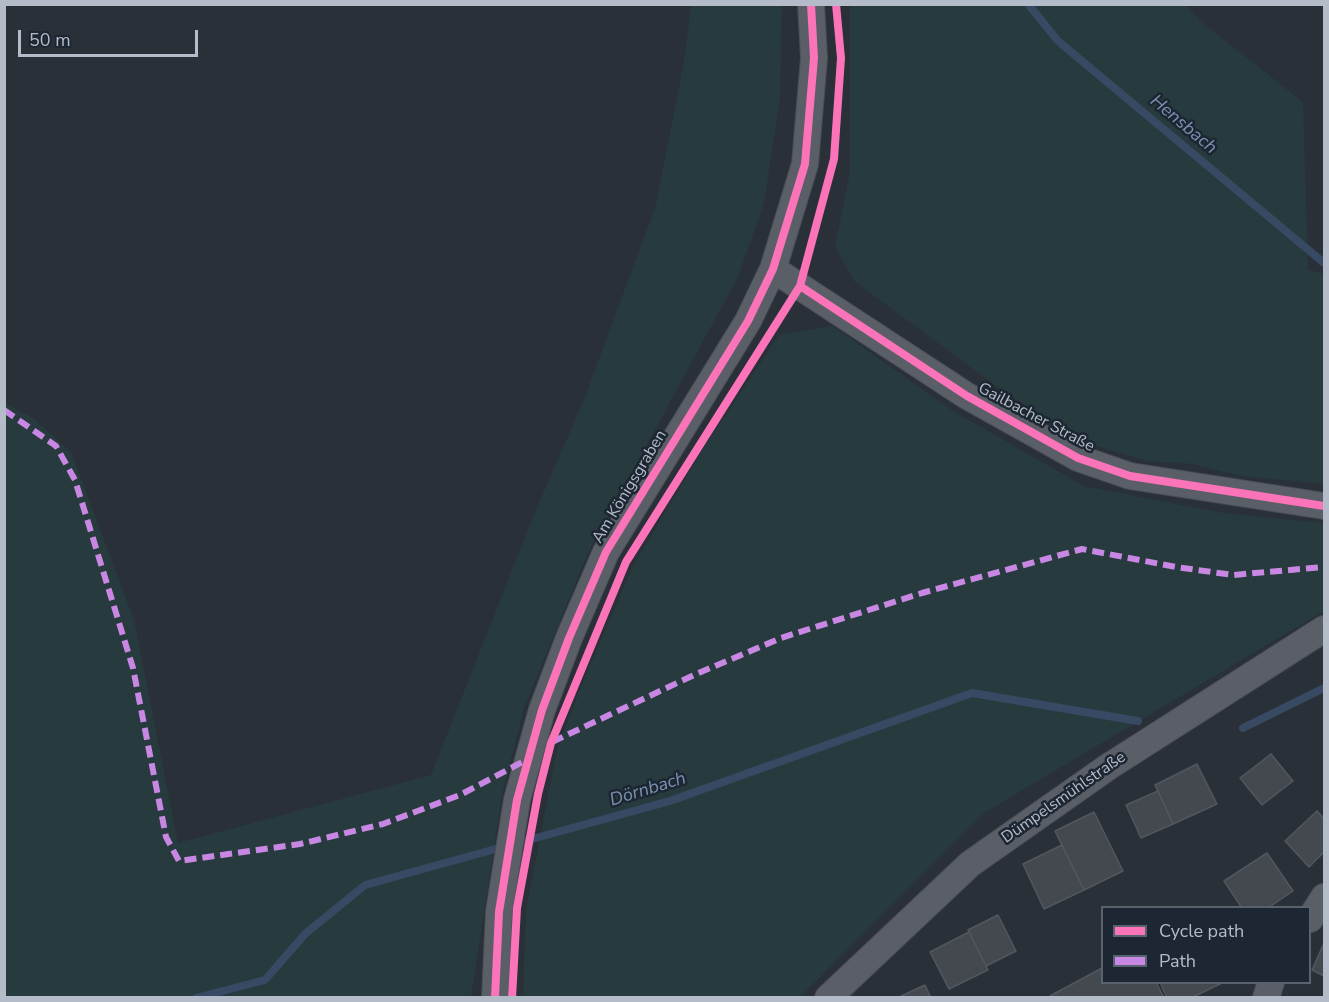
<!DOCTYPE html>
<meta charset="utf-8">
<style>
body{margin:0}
#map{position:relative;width:1329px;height:1002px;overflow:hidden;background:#2a3038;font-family:"Nunito Sans",sans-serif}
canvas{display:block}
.frame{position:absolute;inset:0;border:6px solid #b4bcc9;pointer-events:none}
.legend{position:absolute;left:1101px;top:906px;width:210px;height:78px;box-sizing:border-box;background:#1d2633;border:2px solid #59626f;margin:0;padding:8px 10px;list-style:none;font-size:18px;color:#b4bcc9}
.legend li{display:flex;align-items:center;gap:12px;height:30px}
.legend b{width:30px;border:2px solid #59626f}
.scale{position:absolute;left:18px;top:30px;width:180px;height:27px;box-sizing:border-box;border:3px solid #b4bcc9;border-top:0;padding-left:8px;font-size:18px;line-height:21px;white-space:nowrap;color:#b4bcc9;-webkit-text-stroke:4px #1d2633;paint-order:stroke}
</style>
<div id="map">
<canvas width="1329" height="1002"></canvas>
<div class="frame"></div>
<ul class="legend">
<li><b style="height:8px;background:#fb73b8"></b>Cycle path</li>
<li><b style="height:8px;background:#c787e3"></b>Path</li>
</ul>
<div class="scale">50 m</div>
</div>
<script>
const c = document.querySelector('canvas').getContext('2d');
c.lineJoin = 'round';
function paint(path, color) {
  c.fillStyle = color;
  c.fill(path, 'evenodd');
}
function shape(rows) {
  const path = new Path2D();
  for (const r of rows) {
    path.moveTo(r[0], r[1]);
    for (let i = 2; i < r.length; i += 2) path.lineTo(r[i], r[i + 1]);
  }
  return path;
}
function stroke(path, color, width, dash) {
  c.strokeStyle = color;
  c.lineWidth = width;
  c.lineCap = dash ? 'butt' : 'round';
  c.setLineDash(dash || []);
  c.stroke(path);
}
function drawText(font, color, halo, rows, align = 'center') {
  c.font = font + ' "Nunito Sans",sans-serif';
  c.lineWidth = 5;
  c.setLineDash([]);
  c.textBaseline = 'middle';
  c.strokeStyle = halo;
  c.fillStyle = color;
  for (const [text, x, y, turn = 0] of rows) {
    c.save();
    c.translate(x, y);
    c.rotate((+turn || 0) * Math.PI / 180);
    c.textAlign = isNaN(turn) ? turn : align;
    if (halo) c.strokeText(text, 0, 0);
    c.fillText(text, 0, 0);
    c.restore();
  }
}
const green = shape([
 [691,5,782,5,780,98,764,203,738,277,589,551,524,708,502,795,471,997,5,997,5,404,32,417,71,452,134,620,178,843,431,775,535,512,585,397,656,205,685,56],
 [850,5,1185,5,1199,20,1303,102,1308,270,1324,274,1324,484,1241,476,1192,464,1147,461,1083,442,1000,389,854,281,835,247,850,171],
 [833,326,953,411,1084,486,1223,513,1324,523,1324,611,984,813,800,997,523,997,526,911,557,749,584,679,633,566,703,449,779,335]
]);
const stream = shape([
 [1028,4,1058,41,1324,263],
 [1243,728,1324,688],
 [196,998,265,980,305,934,365,885,670,801,972,693,1138,721]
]);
const building = shape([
 [1271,754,1293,781,1262,805,1240,778,1271,754],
 [1197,764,1217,804,1173,824,1155,785,1197,764],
 [1158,791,1173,824,1141,838,1126,805,1158,791],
 [1317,811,1324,819,1324,852,1309,867,1285,841,1317,811],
 [1094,812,1123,871,1084,890,1055,831,1094,812],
 [1062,845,1084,890,1044,909,1023,864,1062,845],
 [1267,853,1293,891,1268,908,1242,908,1224,881,1267,853],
 [998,915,1016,951,986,966,968,930,998,915],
 [969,932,988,970,949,989,930,952,969,932],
 [1324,943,1324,976,1312,970,1324,943],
 [1102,968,1102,982,1156,982,1164,998,1050,998,1050,996,1102,968],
 [1160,982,1224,982,1191,998,1167,998,1160,982],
 [925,985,931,998,897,998,925,985]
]);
const minor = shape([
 [773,269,967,396,1078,458,1130,476,1324,506],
 [1310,919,1324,897],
 [495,998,499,912,517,800,542,710,569,638,606,552,748,321,773,269,805,164,814,58,811,4],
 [828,998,970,864,1108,767,1324,629],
 [1266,998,1271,982]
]);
const quiet = shape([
 [4,410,56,446,75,480,133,668,166,837,179,861,300,844,383,824,460,795,530,758],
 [552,742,694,675,781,638,922,593,1082,549,1176,567,1233,575,1324,567]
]);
const cycleway = shape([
 [800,286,967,396,1078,458,1130,476,1324,506],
 [495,998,499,912,517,800,542,710,569,638,606,552,748,321,773,269,805,164,814,58,811,4],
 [512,998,517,908,538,794,551,743,626,562,800,286,834,159,841,58,836,4]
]);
const streetNames = [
 ["Gailbacher Straße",1036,418,28],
 ["Am Königsgraben",630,487,-59],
 ["Dümpelsmühlstraße",1064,798,-35]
];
const waterNames = [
 ["Hensbach",1183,125,40],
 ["Dörnbach",648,790,-17]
];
paint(green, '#273a3e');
stroke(stream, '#384963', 8);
paint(building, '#444950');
stroke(building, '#52575f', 1.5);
stroke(minor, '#484c53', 28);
stroke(minor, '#5a5e66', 26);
stroke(quiet, '#c787e3', 6, [12, 6]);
stroke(cycleway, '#fb73b8', 8);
drawText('16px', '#b4bcc9', '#1d2633', streetNames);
drawText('italic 18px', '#7c92b1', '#1d2633', waterNames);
</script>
